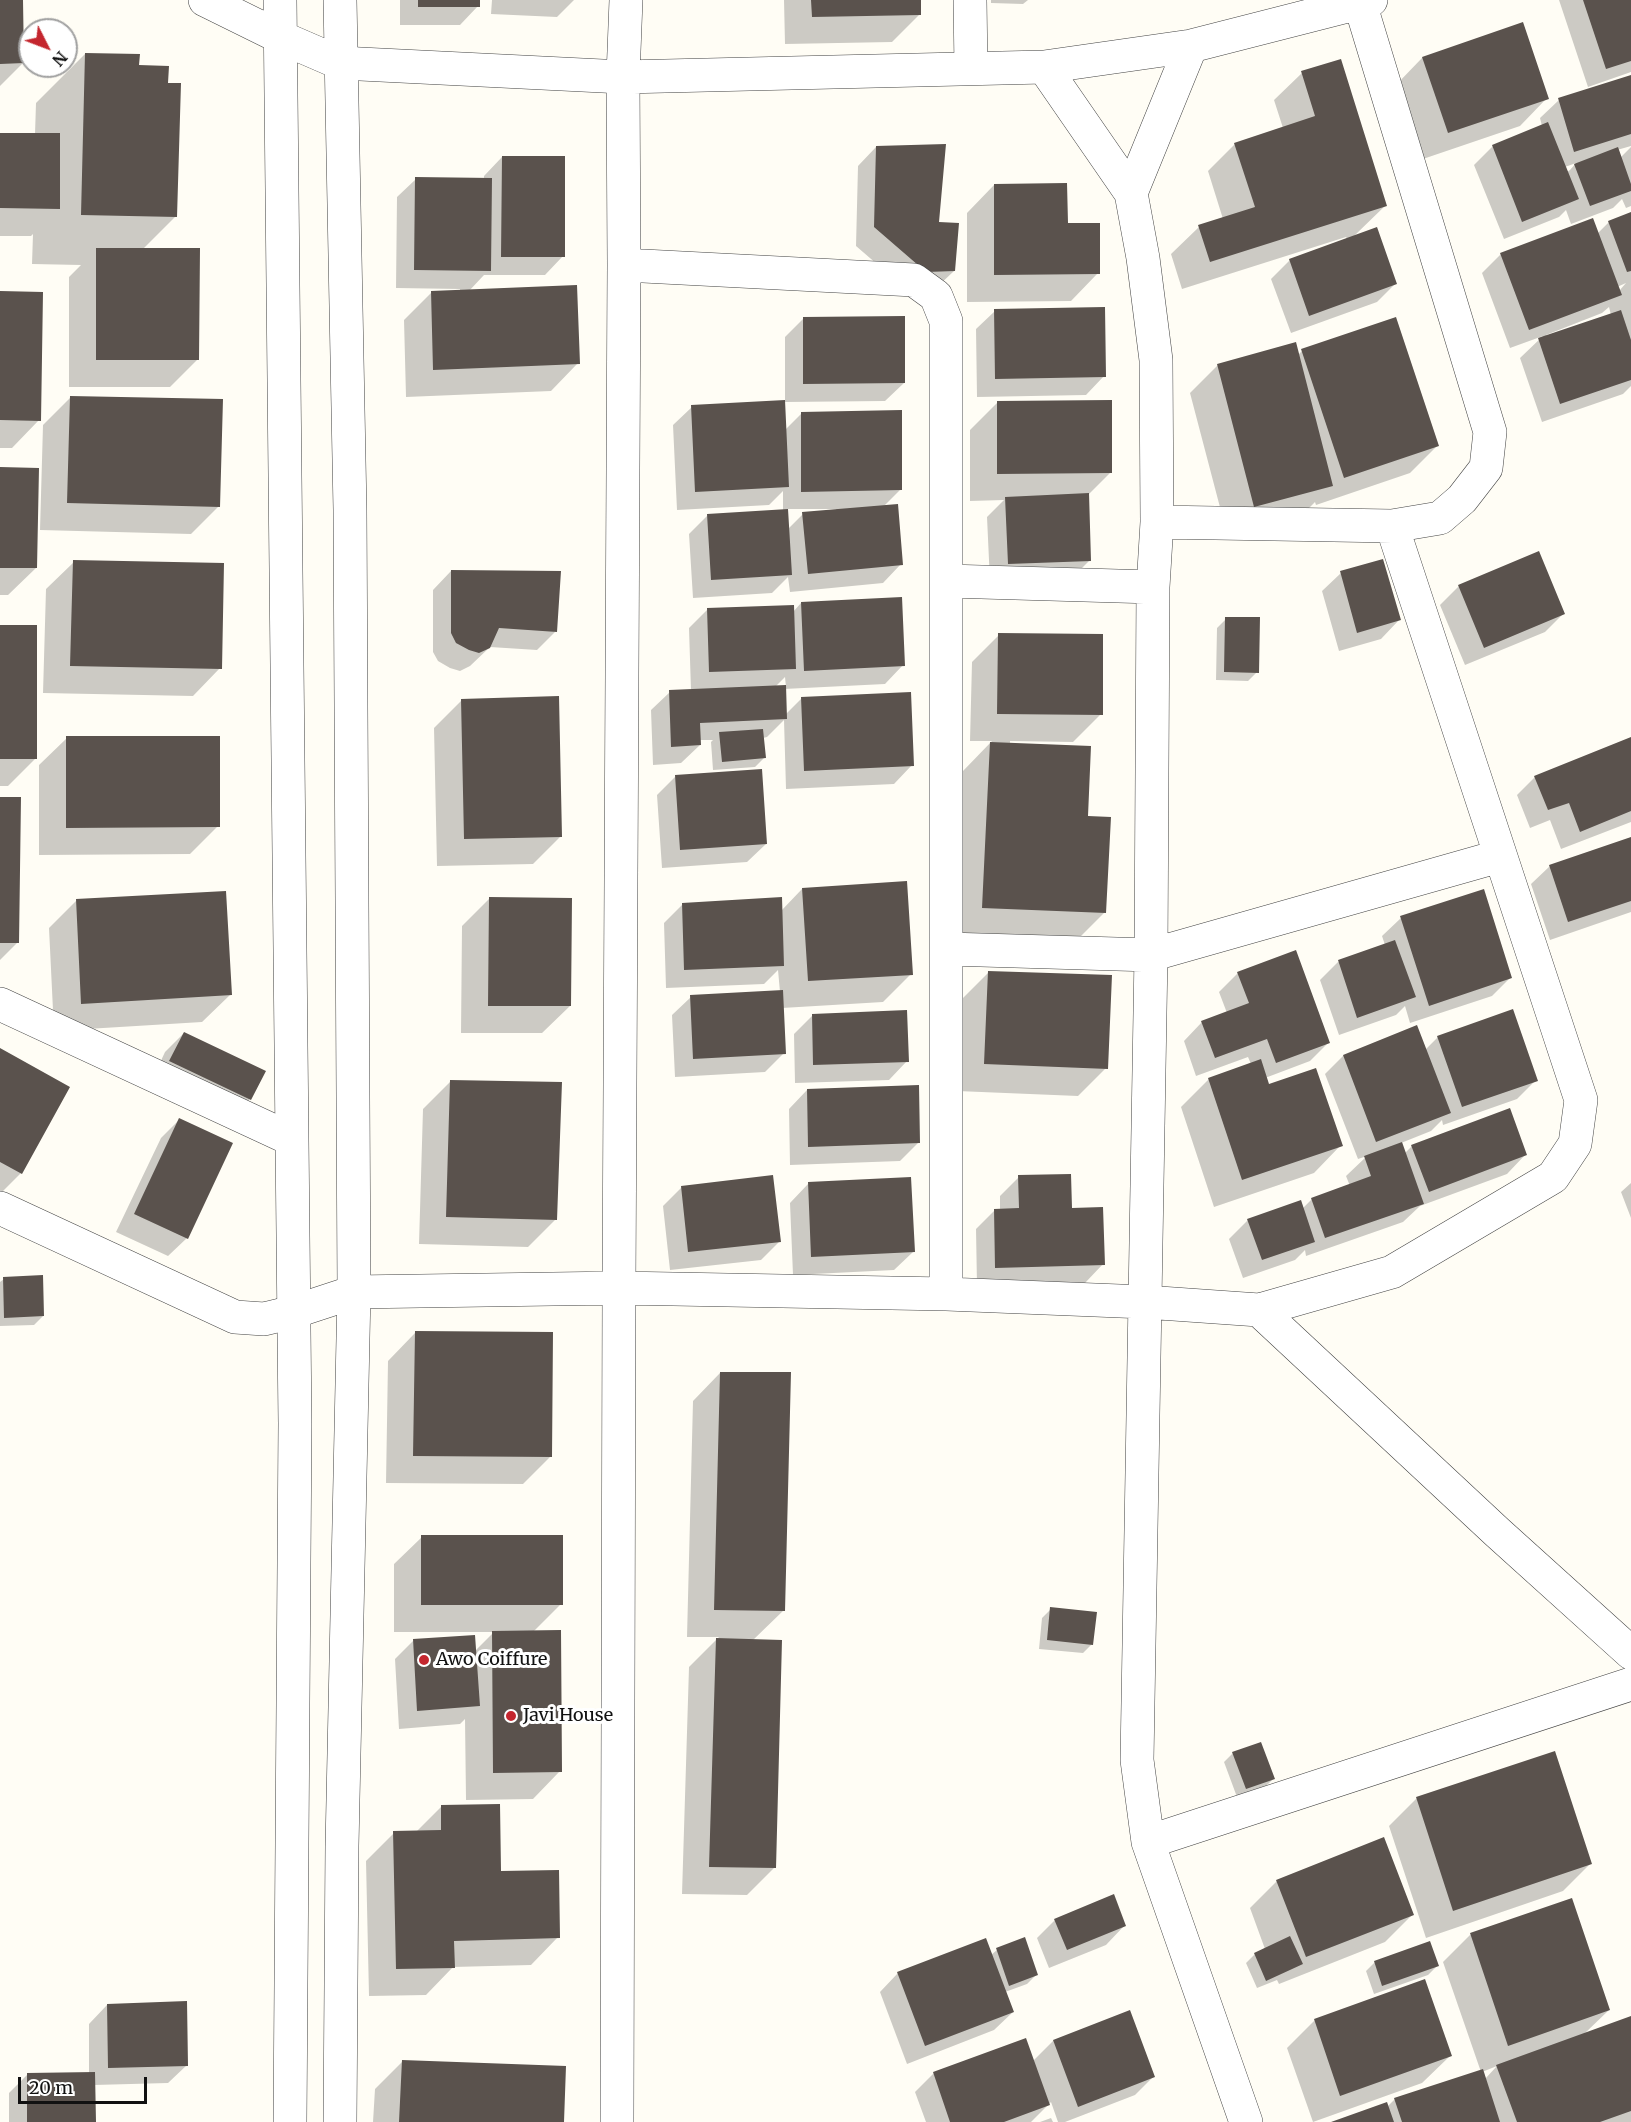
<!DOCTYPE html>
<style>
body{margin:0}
#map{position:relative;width:1631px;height:2122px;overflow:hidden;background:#fffdf5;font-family:Merriweather,serif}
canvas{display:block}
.north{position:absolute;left:18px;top:18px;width:60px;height:60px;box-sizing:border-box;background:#fff;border:2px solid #a0a0a0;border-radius:50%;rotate:132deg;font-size:16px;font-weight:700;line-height:24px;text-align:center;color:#111}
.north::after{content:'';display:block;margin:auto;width:21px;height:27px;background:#c4262e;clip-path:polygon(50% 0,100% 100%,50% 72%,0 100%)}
.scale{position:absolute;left:18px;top:2077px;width:129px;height:27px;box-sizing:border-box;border:3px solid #111;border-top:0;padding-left:8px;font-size:18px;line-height:21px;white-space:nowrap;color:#111;-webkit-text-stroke:4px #fff;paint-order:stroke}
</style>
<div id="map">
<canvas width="1631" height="2122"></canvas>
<div class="north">N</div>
<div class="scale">20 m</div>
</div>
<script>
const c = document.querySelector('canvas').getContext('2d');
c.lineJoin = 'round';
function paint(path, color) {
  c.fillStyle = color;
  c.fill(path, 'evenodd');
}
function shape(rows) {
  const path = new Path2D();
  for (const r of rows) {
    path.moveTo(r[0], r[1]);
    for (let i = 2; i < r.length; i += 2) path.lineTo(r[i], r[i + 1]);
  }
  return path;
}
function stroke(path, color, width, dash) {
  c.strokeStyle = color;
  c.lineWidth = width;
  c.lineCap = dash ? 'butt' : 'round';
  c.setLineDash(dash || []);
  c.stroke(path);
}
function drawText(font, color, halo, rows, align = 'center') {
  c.font = font + ' Merriweather,serif';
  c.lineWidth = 6;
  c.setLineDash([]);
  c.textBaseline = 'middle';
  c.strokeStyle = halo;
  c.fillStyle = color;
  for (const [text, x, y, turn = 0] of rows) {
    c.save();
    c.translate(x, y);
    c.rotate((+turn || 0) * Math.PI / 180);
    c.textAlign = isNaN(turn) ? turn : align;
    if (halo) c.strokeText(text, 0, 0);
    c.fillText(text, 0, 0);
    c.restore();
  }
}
const shadow = shape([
 [0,0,21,0,23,63,0,86],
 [400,0,478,0,478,6,460,25,400,25],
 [492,0,574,0,557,17,491,14],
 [784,0,919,0,920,14,892,42,785,44],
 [991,0,1028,0,1023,4,991,3],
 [1559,0,1631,0,1631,72,1588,87],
 [1522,24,1547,98,1520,126,1420,160,1395,86,1422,58],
 [85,54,138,66,167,85,176,216,143,249,197,360,170,387,69,387,69,277,81,265,32,264,33,234,31,236,0,236,0,134,35,134,36,103],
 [1302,73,1386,205,1354,236,1396,283,1377,302,1291,333,1271,279,1290,260,1347,239,1346,237,1182,289,1171,254,1199,227,1223,219,1208,171,1235,144,1283,128,1274,100],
 [1631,77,1631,146,1617,150,1620,158,1631,147,1631,206,1626,208,1622,199,1613,208,1571,224,1566,210,1559,217,1504,239,1474,165,1493,146,1542,126,1540,118,1559,100],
 [1576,163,1570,170,1567,172,1565,167],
 [876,147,938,223,954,271,935,289,907,290,856,246,858,166],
 [502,157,563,256,545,275,484,275,469,291,578,363,551,391,406,397,404,320,431,293,460,291,460,289,396,288,397,197,416,179,484,180,484,176],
 [994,185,1066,225,1098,273,1071,301,967,302,967,213],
 [1631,214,1631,386,1623,394,1542,422,1520,358,1543,336,1510,348,1482,273,1501,254,1597,234,1609,222],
 [1626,283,1619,291,1617,287],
 [1609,307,1611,315,1547,337,1546,335,1602,313],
 [0,292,39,420,12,448,0,448],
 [995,311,1104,376,1086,395,977,397,976,329],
 [803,319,904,383,885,401,783,402,785,430,801,414,901,489,883,507,901,564,883,583,790,592,788,577,772,593,693,598,689,534,708,515,783,511,783,491,769,505,677,510,673,425,692,407,785,402,785,337],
 [787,509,836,509,836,511,803,514,788,529],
 [1302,351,1437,446,1410,473,1316,505,1315,502,1304,513,1227,534,1190,393,1218,365,1298,355],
 [71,397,219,506,191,534,40,530,43,425],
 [997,403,1111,472,1087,496,1090,560,1071,579,990,582,987,517,1004,500,970,501,970,430],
 [0,469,36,568,8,595,0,595],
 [74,562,220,668,193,696,43,693,46,589],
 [451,571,555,632,537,650,490,647,470,666,460,671,450,668,438,661,433,652,433,590],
 [1341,573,1399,620,1381,639,1339,651,1322,591],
 [1459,586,1564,613,1545,632,1465,665,1440,605],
 [801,603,903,665,885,684,784,689,785,715,802,698,912,765,894,784,786,789,784,720,767,737,763,738,764,758,755,767,713,770,711,742,713,740,699,740,700,745,681,763,653,765,651,710,670,692,691,691,689,628,708,609,793,612],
 [785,677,786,687,775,687],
 [1226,619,1257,672,1248,681,1216,680,1217,628],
 [0,626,36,758,8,786,0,786],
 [999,635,1101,714,1073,742,1010,741,1010,744,1086,817,1105,912,1077,940,955,935,963,771,992,741,970,741,972,662],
 [462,700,560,837,533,864,437,866,434,728],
 [67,738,218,826,190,854,39,855,39,765],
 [1631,739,1631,822,1561,849,1550,820,1530,828,1517,795,1535,777],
 [676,776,766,844,747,862,662,868,657,795],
 [0,799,18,942,0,960],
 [1631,839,1631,912,1550,940,1531,884,1550,866],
 [802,889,911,974,883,1002,782,1008,784,1053,765,1072,675,1077,672,1015,691,997,780,992,778,970,764,984,666,988,664,923,683,904,781,911],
 [489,899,570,1006,542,1033,461,1033,462,926],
 [77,900,230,995,202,1022,54,1031,49,928],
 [1401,918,1511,977,1492,996,1410,1023,1405,1006,1396,1015,1339,1035,1320,980,1338,962,1385,945,1382,936],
 [989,972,1106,1068,1078,1096,957,1091,961,1000],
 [1238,973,1328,1043,1310,1061,1265,1078,1268,1086,1341,1145,1314,1173,1214,1207,1181,1107,1209,1079,1251,1064,1248,1057,1196,1076,1184,1041,1202,1022,1227,1013,1219,992],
 [812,1016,907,1061,889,1080,795,1083,794,1034],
 [184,1033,250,1099,232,1118,152,1080,165,1052],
 [1438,1037,1536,1080,1517,1099,1443,1125,1442,1120,1431,1131,1401,1143,1405,1153,1412,1146,1525,1155,1507,1174,1420,1206,1403,1222,1306,1256,1305,1250,1295,1260,1243,1278,1229,1239,1248,1220,1302,1209,1312,1199,1350,1186,1346,1176,1367,1156,1358,1159,1325,1074,1343,1056,1425,1050],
 [0,1050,21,1173,0,1194],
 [451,1081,556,1219,528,1247,419,1244,423,1109],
 [807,1090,919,1142,900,1161,790,1165,789,1109],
 [179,1120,187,1238,168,1256,116,1232,161,1138],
 [1019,1177,1070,1209,1103,1264,1085,1283,977,1286,976,1229,994,1211,1000,1210,1000,1196],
 [1631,1183,1631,1218,1621,1192],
 [808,1184,913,1252,894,1270,793,1275,790,1203],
 [682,1187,779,1242,761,1260,670,1270,663,1206],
 [4,1279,43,1316,34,1325,0,1326,0,1282],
 [415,1333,550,1457,523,1484,386,1483,388,1361],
 [720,1373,784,1610,753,1640,774,1868,747,1895,682,1894,689,1667,719,1637,687,1637,693,1401],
 [422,1537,561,1604,533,1632,560,1771,533,1799,466,1800,465,1719,460,1724,399,1729,395,1659,413,1641,475,1651,494,1632,394,1632,394,1564],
 [1051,1609,1092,1644,1083,1653,1039,1649,1042,1618],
 [1233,1753,1273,1779,1264,1788,1237,1797,1224,1762],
 [1417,1798,1590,1864,1563,1891,1426,1938,1389,1826],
 [441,1807,558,1937,531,1965,453,1967,426,1995,369,1996,366,1861,394,1833,416,1832],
 [1277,1881,1412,1915,1385,1942,1279,1984,1277,1980,1257,1988,1246,1963,1255,1954,1265,1949,1250,1908],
 [1571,1900,1609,2010,1583,2035,1631,2018,1631,2122,1334,2122,1387,2107,1395,2099,1481,2072,1443,1962,1470,1935],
 [1497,2066,1485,2079,1482,2072],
 [1055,1920,1124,1926,1106,1945,1049,1968,1037,1938],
 [997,1950,1036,1975,1027,1984,1005,1992,1013,2012,994,2030,907,2064,880,1992,898,1973,991,1955],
 [1375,1962,1437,1966,1428,1975,1374,1994,1366,1971],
 [107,2005,187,2065,168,2083,94,2085,94,2122,9,2122,9,2093,28,2074,89,2073,89,2024],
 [1130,2012,1154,2076,1135,2095,1065,2122,1058,2122,1051,2102,1031,2122,926,2122,915,2092,934,2073,1033,2061,1053,2041],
 [1315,2020,1450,2056,1422,2083,1313,2122,1287,2048],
 [402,2062,562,2122,373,2122,375,2089],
 [1051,2118,1053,2122,1040,2122]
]);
const building = shape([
 [0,0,23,0,24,63,0,64],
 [418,0,480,0,480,7,418,7],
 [811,0,921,0,921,15,812,17],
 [1583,0,1631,0,1631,61,1606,69],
 [1523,22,1549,99,1448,133,1422,57],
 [85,53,140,54,139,65,169,66,168,83,181,83,177,217,81,215],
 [1341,59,1387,206,1210,262,1198,225,1255,207,1234,143,1315,116,1301,71],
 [1631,75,1631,134,1574,152,1558,98],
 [1548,122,1579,199,1522,222,1492,145],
 [0,133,60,133,60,209,0,208],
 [946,144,939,222,959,223,955,271,926,272,874,227,876,146],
 [1618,147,1631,184,1631,191,1590,206,1574,164],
 [502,156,565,156,565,257,501,257],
 [415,177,492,178,491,271,414,270],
 [1067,183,1068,223,1100,223,1100,274,994,275,994,184],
 [1631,212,1631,271,1627,272,1608,221],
 [1593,218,1622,295,1529,330,1500,253],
 [1377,227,1397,284,1309,316,1289,259],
 [96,248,200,248,199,360,96,360],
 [577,285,580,364,433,370,431,291],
 [0,291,43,292,41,421,0,420],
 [1105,307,1106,377,995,379,994,309],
 [1621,310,1631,340,1631,380,1560,404,1538,338],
 [905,316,905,383,803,384,803,317],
 [1396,317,1439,446,1344,478,1301,349],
 [1296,342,1333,486,1254,507,1217,364],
 [70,396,223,399,220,507,67,503],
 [785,400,789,487,695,492,691,405],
 [1112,400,1112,473,997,474,997,401],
 [902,410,902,490,801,492,801,412],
 [0,467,39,468,37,568,0,568],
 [1089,493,1091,561,1008,564,1005,497],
 [898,504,903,565,808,574,802,512],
 [788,509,792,575,711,580,707,514],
 [1539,551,1565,614,1484,648,1458,585],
 [1383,559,1401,620,1357,633,1340,571],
 [73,560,224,563,222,669,70,666],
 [451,570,561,571,557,632,499,628,490,648,479,653,469,650,456,643,451,633],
 [902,597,905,666,804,671,801,602],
 [794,605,796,669,709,672,707,608],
 [1225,617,1260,617,1259,673,1224,672],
 [0,625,37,625,37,759,0,759],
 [998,633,1103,634,1103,715,997,714],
 [786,685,787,719,700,723,701,745,671,747,669,690],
 [911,692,914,766,804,771,801,697],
 [559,696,562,837,464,839,461,699],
 [763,729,766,758,722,762,719,732],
 [66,736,220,736,220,827,66,828],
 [1631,737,1631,811,1580,832,1569,803,1548,810,1534,776],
 [990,742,1091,746,1088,816,1111,817,1106,913,982,908],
 [762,769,767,844,680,850,675,775],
 [0,797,21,797,19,943,0,943],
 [1631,837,1631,901,1568,922,1549,865],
 [907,881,913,975,808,981,802,888],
 [1484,889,1512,978,1429,1006,1400,916],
 [226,891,232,995,81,1004,76,899],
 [489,897,572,898,571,1006,488,1006],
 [782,897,784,966,684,970,682,903],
 [1395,940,1416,997,1357,1018,1338,960],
 [1296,950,1330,1043,1276,1063,1267,1039,1215,1058,1201,1021,1249,1003,1237,972],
 [988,971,1112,975,1108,1069,984,1064],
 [783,990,786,1054,693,1059,690,995],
 [1513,1009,1538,1081,1462,1107,1437,1036],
 [907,1010,909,1062,813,1065,812,1014],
 [1417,1025,1451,1113,1376,1142,1343,1055],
 [184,1032,266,1071,251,1100,169,1061],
 [0,1048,70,1087,22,1174,0,1162],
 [1261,1059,1269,1084,1316,1068,1343,1146,1242,1180,1208,1078],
 [450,1080,562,1082,557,1220,446,1217],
 [919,1085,920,1143,808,1147,807,1089],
 [1510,1108,1527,1155,1429,1192,1411,1145],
 [179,1118,233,1143,188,1239,134,1214],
 [1402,1142,1424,1204,1325,1238,1311,1198,1371,1176,1364,1156],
 [1071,1174,1072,1208,1103,1207,1105,1265,995,1268,994,1209,1019,1208,1018,1175],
 [773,1175,781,1242,688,1252,681,1186],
 [911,1177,915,1252,811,1257,808,1182],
 [1301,1200,1315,1242,1262,1260,1247,1219],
 [43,1275,44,1316,4,1318,3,1277],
 [415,1331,553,1332,552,1457,413,1456],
 [720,1372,791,1372,785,1611,714,1610],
 [421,1535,563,1535,563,1605,421,1605],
 [1050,1607,1097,1612,1093,1645,1047,1640],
 [561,1630,562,1772,493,1773,492,1631],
 [475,1635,480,1706,417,1711,413,1639],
 [716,1638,782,1640,776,1868,709,1867],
 [1261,1742,1275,1779,1246,1789,1232,1752],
 [1555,1751,1592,1864,1453,1911,1416,1797],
 [500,1804,501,1871,559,1870,560,1938,454,1941,455,1968,396,1969,393,1831,441,1830,441,1805],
 [1384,1837,1414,1915,1306,1957,1276,1880],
 [1114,1894,1126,1926,1067,1950,1054,1919],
 [1572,1898,1610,2010,1508,2046,1470,1933],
 [1290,1936,1303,1964,1266,1981,1254,1953],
 [1025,1937,1038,1975,1009,1986,996,1948],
 [986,1938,1014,2012,925,2046,897,1972],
 [1430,1941,1439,1966,1382,1986,1374,1961],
 [1425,1979,1452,2056,1340,2096,1314,2019],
 [187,2001,188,2066,108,2068,107,2004],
 [1130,2010,1155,2077,1078,2107,1053,2040],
 [1631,2016,1631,2111,1600,2122,1517,2122,1496,2065],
 [1026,2038,1050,2105,1004,2122,950,2122,933,2072],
 [402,2060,566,2066,564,2122,399,2122],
 [1483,2069,1500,2122,1402,2122,1394,2098],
 [95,2072,96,2122,27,2122,27,2073],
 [1387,2102,1394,2122,1331,2122]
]);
const minor = shape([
 [970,0,971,68],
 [340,63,623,77,1044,67,1191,46,1371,0],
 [1044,67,1131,193,1143,258,1156,360,1157,522,1153,587,1151,955,1137,1760,1148,1842,1246,2122],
 [1131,193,1191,46],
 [624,265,914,280,936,296,946,321,946,1294],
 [1157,522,1392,526,1440,518,1462,499,1486,468,1490,432,1359,0],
 [947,581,1153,587],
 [947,949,1151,955,1500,856],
 [0,1004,291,1139],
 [0,1208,235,1317,264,1319,293,1312,354,1292,619,1288,946,1294,1145,1302,1259,1310,1392,1272,1553,1177,1575,1144,1581,1100,1392,526],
 [1259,1310,1497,1532,1631,1653],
 [1148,1842,1631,1684],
 [617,2122,619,1288,624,265,623,77,626,0]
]);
const tertiary = shape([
 [205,0,280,37,340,63],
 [280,0,295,1423,290,2122],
 [340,2122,342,1846,354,1292,350,510,340,0]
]);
const markers = [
 [424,1660,6,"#c4262e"],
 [511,1716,6,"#c4262e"]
];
const poiNames = [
 ["Awo Coiffure",436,1660],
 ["Javi House",523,1716]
];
paint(shadow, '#0003');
paint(building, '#5a524d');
stroke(minor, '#444', 34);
stroke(tertiary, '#444', 34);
stroke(minor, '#fff', 33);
stroke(tertiary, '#fff', 33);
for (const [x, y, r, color] of markers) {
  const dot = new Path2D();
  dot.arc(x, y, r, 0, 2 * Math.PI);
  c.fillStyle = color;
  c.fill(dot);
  stroke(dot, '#fff', 2);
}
drawText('18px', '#111', '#fff', poiNames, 'left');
</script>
